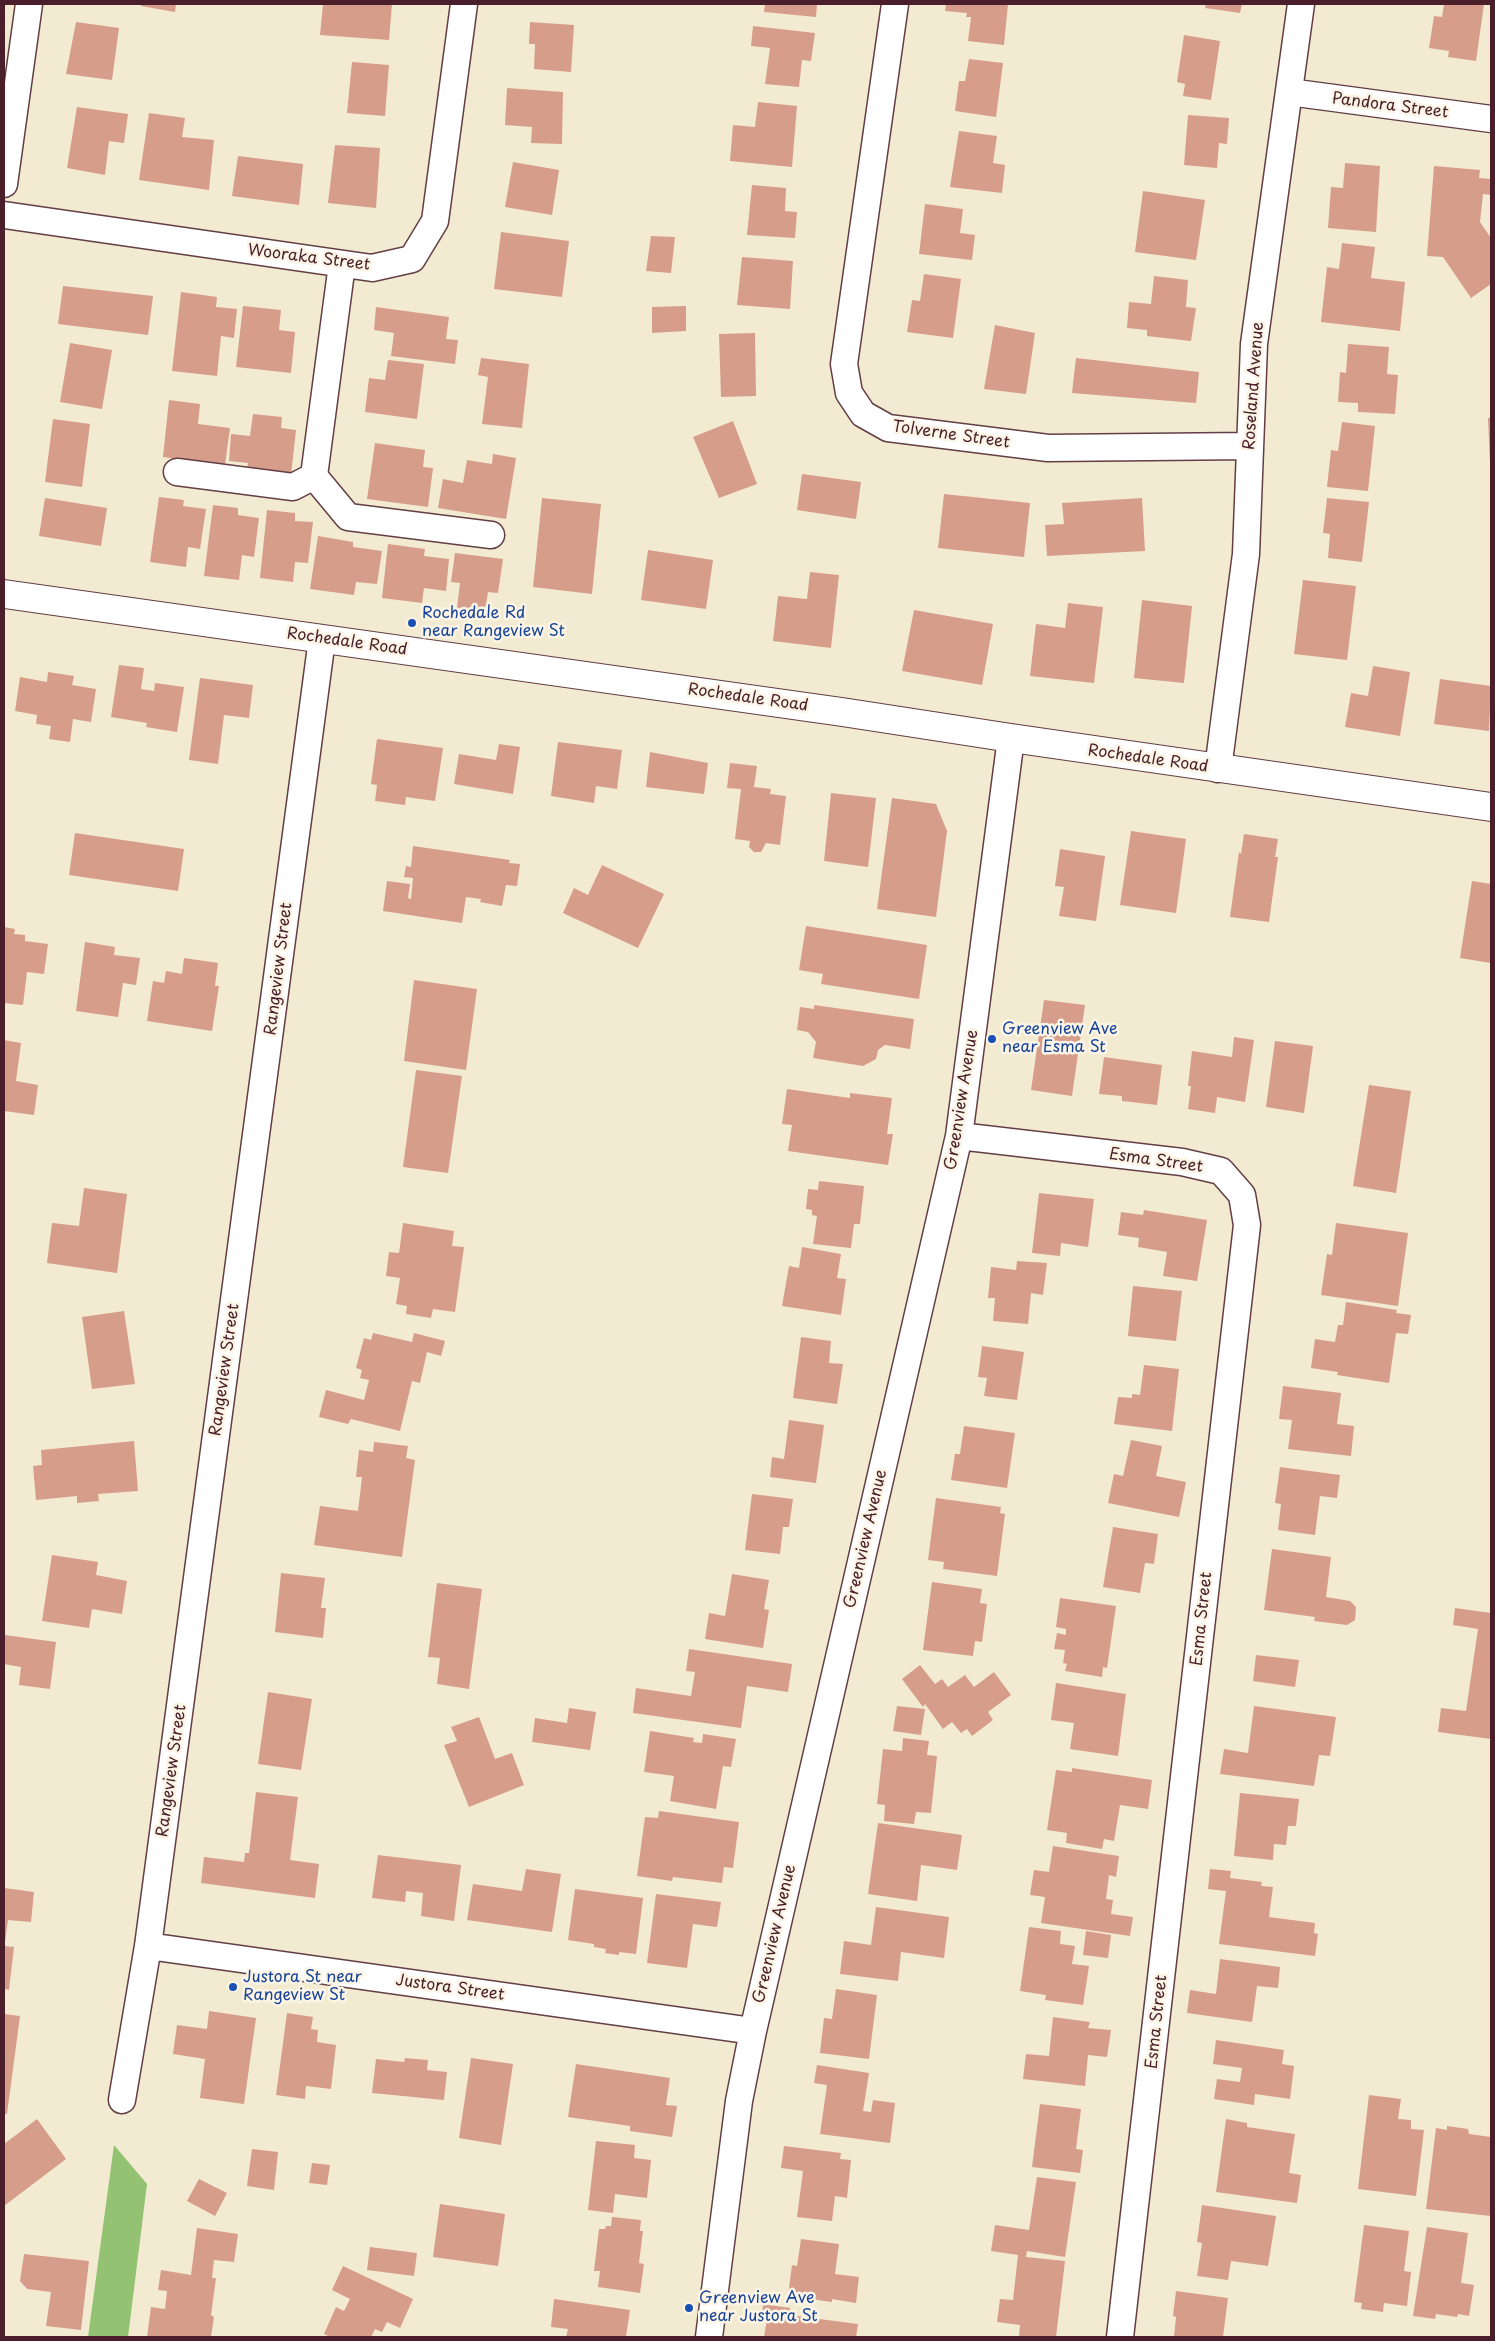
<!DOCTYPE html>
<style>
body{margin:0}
#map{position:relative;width:1495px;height:2341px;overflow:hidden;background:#f3ebd1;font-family:"Playpen Sans",sans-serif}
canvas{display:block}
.frame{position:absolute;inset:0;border:5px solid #4a1f2b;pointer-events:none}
</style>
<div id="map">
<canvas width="1495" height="2341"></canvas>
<div class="frame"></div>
</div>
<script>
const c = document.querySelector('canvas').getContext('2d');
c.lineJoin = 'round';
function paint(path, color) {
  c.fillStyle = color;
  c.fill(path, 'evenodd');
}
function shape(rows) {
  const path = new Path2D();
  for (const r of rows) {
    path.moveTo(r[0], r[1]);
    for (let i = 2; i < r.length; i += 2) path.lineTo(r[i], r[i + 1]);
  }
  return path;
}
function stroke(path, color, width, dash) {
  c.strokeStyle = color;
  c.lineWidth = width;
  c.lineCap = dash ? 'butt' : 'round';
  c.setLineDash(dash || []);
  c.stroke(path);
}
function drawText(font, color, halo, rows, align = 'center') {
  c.font = font + ' "Playpen Sans",sans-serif';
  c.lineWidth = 5;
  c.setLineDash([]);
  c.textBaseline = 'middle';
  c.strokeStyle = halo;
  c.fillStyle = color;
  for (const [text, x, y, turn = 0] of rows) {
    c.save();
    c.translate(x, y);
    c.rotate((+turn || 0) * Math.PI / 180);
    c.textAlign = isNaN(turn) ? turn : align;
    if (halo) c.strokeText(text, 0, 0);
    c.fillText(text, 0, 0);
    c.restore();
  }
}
const green = shape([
 [114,2145,147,2184,128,2337,88,2337]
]);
const building = shape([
 [141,4,176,4,175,12,141,6],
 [323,4,392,4,389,40,320,35],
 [765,4,817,4,816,17,764,12],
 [946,4,1008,4,1004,45,968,41,971,17,966,17,967,13,945,11],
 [1206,4,1242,4,1240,13,1205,8],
 [1444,4,1484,4,1476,61,1448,57,1449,51,1429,48,1434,16,1442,17],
 [76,22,119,28,112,80,66,74],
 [530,22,574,25,571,72,534,69,535,44,529,44],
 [753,26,815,33,811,61,802,60,799,87,765,84,770,48,751,46],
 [1184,35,1220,41,1211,100,1183,96,1185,84,1177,82],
 [969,59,1003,63,996,117,955,111,959,81,965,81],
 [352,62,389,65,385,116,347,113],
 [507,88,563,92,562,144,531,143,532,127,505,125],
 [758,102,797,106,792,167,730,161,733,125,755,127],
 [77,107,128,114,124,143,109,141,105,175,67,168],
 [149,113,185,118,182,137,214,140,209,190,139,180],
 [1188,115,1229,118,1227,144,1219,143,1217,168,1184,165],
 [959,131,997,136,993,163,1005,165,1002,193,950,187],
 [335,145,380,148,376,208,328,203],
 [238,156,303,164,299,205,232,196],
 [513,162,559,170,552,215,505,207],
 [1345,163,1380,166,1376,232,1328,228,1331,187,1343,188],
 [1434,166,1480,170,1479,178,1491,179,1491,195,1483,194,1480,222,1491,238,1491,284,1471,298,1443,257,1427,256],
 [752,185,786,188,785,211,797,212,795,238,747,235],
 [1143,191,1205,200,1196,260,1135,252],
 [925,204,963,209,960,233,975,235,972,260,919,254],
 [501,232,569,241,562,297,494,289],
 [651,236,675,237,671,273,646,271],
 [1342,243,1375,247,1371,278,1405,282,1400,331,1321,322,1327,267,1339,269],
 [742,257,793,261,790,309,737,305],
 [924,274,961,279,953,338,907,332,912,300,920,301],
 [1154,276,1188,280,1186,307,1196,308,1191,341,1147,336,1147,330,1127,328,1129,302,1151,304],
 [63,286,153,296,148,335,58,324],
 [181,292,217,297,216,307,237,309,234,338,221,336,217,376,172,371],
 [243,306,281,310,279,330,295,332,291,373,236,367],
 [686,306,686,331,652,333,652,307],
 [376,307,449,317,446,339,458,340,455,364,391,356,394,333,374,330],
 [995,325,1035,333,1026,394,984,389],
 [755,333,756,396,721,397,719,334],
 [70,343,112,350,102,409,60,402],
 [1348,344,1389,347,1387,374,1398,375,1395,414,1358,412,1358,403,1338,402,1340,372,1346,373],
 [481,358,529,364,522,428,482,424,488,377,478,375],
 [1076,358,1199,372,1196,403,1072,393],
 [388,360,424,364,417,419,365,412,369,378,385,380],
 [169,400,200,404,198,424,230,428,225,465,163,457],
 [253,414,282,417,281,428,296,430,291,475,247,470,248,463,229,461,231,434,250,436],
 [1488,418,1491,418,1491,464,1490,464],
 [53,419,90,424,82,487,45,482],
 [733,421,757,484,719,498,693,437],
 [1342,422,1375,426,1368,491,1327,487,1331,450,1338,451],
 [375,443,425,450,423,467,433,468,428,507,367,499],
 [493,454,516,458,506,519,438,508,443,479,463,483,467,460,492,464],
 [802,474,861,482,856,519,797,510],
 [944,494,1030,503,1024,557,938,548],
 [159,497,184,500,183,506,206,509,200,549,188,547,186,567,150,562],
 [45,498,107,508,101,546,39,536],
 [542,498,601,504,592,594,533,587],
 [1142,498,1145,551,1047,556,1045,525,1064,524,1062,503],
 [1327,498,1369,502,1362,562,1328,558,1330,534,1323,533],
 [213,505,238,508,238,515,259,518,254,557,242,555,239,580,204,576],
 [267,510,295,513,295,521,313,522,308,563,295,562,293,582,260,578],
 [318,536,353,542,353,547,382,551,377,584,356,582,354,595,310,589],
 [388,544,425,549,424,556,449,559,446,591,424,588,422,603,382,598],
 [648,550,713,560,706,609,641,600],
 [455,553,503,559,498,593,488,592,485,612,457,608,460,583,451,582],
 [810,572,839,575,831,648,773,641,778,596,807,599],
 [1303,580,1356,586,1347,660,1294,654],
 [1142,600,1192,606,1184,683,1134,678],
 [1068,603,1103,607,1094,683,1030,676,1036,624,1065,628],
 [914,610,993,624,982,685,902,671],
 [119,665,144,668,141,689,154,691,155,683,184,687,177,732,146,727,147,723,111,717],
 [1373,666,1410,672,1400,736,1345,727,1351,693,1368,696],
 [48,672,74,676,72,685,96,689,91,722,73,719,70,742,49,739,51,726,36,724,37,715,15,711,20,677,47,682],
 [200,678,253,685,249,718,224,715,218,764,189,760],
 [1440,679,1491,686,1489,731,1434,724],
 [377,739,443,748,435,801,406,797,405,805,375,801,377,785,371,784],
 [558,742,622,750,617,789,596,786,594,803,551,796],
 [499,744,520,747,513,794,454,784,459,754,496,760],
 [650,752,708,763,704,794,646,787],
 [730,763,757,766,754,787,771,789,770,794,786,796,780,845,766,843,761,852,754,852,749,847,750,841,735,839,741,789,727,788],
 [831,793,876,798,868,867,824,861],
 [892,798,936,804,947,831,936,917,877,909],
 [1131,831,1186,839,1176,913,1120,905],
 [75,833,184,849,178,891,69,875],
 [1244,834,1278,839,1275,857,1278,857,1269,922,1230,917,1239,852,1241,854],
 [413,846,510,860,509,863,520,864,517,886,506,885,502,906,480,902,481,899,466,897,462,923,383,911,387,881,410,884,408,898,411,899,413,878,404,877,406,866,411,867],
 [1060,849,1105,856,1096,921,1059,916,1064,887,1055,886],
 [602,865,664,894,638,948,563,913,574,888,588,895],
 [1472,881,1491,884,1491,963,1460,958],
 [806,926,927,945,919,999,821,984,823,974,799,970],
 [4,927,15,929,14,934,25,935,25,941,48,944,44,974,27,972,23,1005,4,1003],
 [85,942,115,947,114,955,140,958,136,985,123,983,118,1017,76,1011],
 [184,958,218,963,215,986,219,986,212,1031,147,1021,153,981,164,983,166,971,182,974],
 [414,980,477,989,466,1070,404,1061],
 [1044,1000,1085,1005,1072,1096,1031,1090],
 [814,1005,914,1019,910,1049,885,1045,878,1050,876,1059,863,1066,813,1058,816,1042,808,1032,797,1030,800,1007,814,1009],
 [1234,1037,1254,1040,1245,1102,1217,1097,1215,1113,1188,1109,1191,1086,1188,1086,1192,1051,1232,1057],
 [4,1040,21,1043,16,1081,38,1085,34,1115,4,1111],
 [1275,1041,1313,1046,1304,1113,1266,1107],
 [1104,1057,1162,1065,1157,1105,1122,1101,1122,1096,1099,1094],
 [416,1070,462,1076,448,1173,403,1167],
 [1369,1085,1411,1091,1396,1193,1353,1186],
 [787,1089,850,1098,850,1093,892,1098,887,1134,893,1134,888,1165,788,1151,792,1125,782,1124],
 [819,1181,864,1186,860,1224,854,1224,851,1248,813,1244,817,1216,812,1215,812,1210,806,1209,808,1189,818,1190],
 [84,1188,127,1194,117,1273,47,1263,52,1223,79,1226],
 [1039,1193,1094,1199,1088,1247,1061,1243,1060,1256,1032,1253],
 [1144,1210,1207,1220,1197,1281,1163,1276,1167,1252,1138,1247,1139,1238,1118,1235,1121,1212,1143,1215],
 [403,1223,454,1231,452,1246,464,1247,455,1312,433,1309,431,1318,406,1314,407,1306,396,1304,400,1278,386,1276,389,1252,399,1253],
 [1336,1223,1408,1233,1398,1306,1321,1295,1327,1254,1332,1255],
 [802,1247,841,1254,837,1278,846,1279,841,1315,782,1306,789,1266,799,1268],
 [1017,1261,1047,1263,1043,1295,1031,1293,1028,1324,993,1321,995,1298,988,1298,991,1267,1016,1270],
 [1133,1286,1182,1291,1176,1341,1128,1336],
 [1346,1302,1397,1310,1396,1313,1411,1315,1408,1334,1396,1333,1389,1383,1337,1375,1338,1372,1311,1368,1315,1339,1335,1342,1338,1325,1343,1325],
 [124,1311,135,1384,92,1389,82,1317],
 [373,1333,412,1342,414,1333,445,1341,441,1356,427,1352,420,1383,412,1381,400,1431,351,1419,348,1424,319,1417,326,1390,364,1400,369,1380,360,1378,362,1370,356,1368,364,1338,371,1340],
 [801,1337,831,1341,829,1363,843,1364,837,1404,793,1398],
 [982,1346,1024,1352,1017,1400,984,1396,987,1378,978,1377],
 [1144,1365,1179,1369,1172,1431,1114,1424,1118,1397,1132,1398,1132,1394,1140,1395],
 [1283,1386,1341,1393,1337,1424,1354,1426,1351,1456,1288,1449,1292,1420,1279,1419],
 [789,1420,824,1425,816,1483,770,1477,772,1457,784,1459],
 [964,1426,1015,1433,1007,1488,951,1480,955,1454,960,1454],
 [1131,1440,1162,1446,1156,1476,1186,1482,1179,1517,1108,1503,1114,1474,1123,1476],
 [134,1441,138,1491,98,1494,99,1501,77,1503,77,1496,36,1500,33,1466,42,1465,41,1450],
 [374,1442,408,1446,406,1458,415,1460,402,1557,314,1545,320,1506,358,1511,362,1477,356,1477,359,1450,373,1452],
 [1280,1467,1340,1475,1337,1498,1320,1496,1315,1535,1278,1530,1281,1504,1275,1503],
 [752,1494,793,1499,789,1527,783,1527,780,1554,745,1550],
 [936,1498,1001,1507,1000,1513,1005,1514,997,1576,943,1569,944,1562,928,1560],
 [1113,1527,1158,1534,1154,1564,1145,1563,1140,1593,1103,1587],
 [1272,1549,1331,1557,1326,1597,1350,1601,1356,1607,1355,1620,1347,1625,1314,1621,1315,1617,1264,1610],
 [52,1555,98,1562,96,1575,127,1581,122,1614,92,1609,89,1628,42,1621],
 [281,1573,325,1578,321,1608,326,1608,323,1638,275,1632],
 [732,1574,769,1580,764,1609,769,1610,763,1648,705,1639,709,1613,725,1616],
 [932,1582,982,1589,980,1603,987,1604,982,1642,975,1641,973,1656,923,1650],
 [437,1583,482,1589,469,1689,437,1684,440,1658,428,1657],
 [1060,1598,1116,1606,1107,1668,1103,1667,1102,1677,1065,1671,1067,1664,1063,1663,1065,1650,1054,1649,1057,1633,1066,1635,1066,1629,1056,1627],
 [1455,1608,1491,1613,1491,1739,1438,1732,1441,1708,1466,1711,1478,1629,1453,1625],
 [5,1635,56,1642,50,1689,19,1685,21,1667,4,1664],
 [689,1649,792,1664,788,1692,747,1686,741,1728,633,1713,636,1688,691,1696,695,1672,686,1671],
 [1256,1655,1299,1660,1295,1687,1253,1681],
 [920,1665,935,1684,942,1679,948,1687,965,1675,974,1687,994,1672,1011,1695,988,1712,993,1720,972,1736,967,1729,961,1733,952,1722,943,1729,925,1704,923,1707,902,1679],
 [1056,1683,1126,1694,1118,1756,1070,1749,1074,1723,1051,1720],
 [268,1692,312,1699,301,1770,258,1764],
 [897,1706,925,1709,921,1735,893,1731],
 [1254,1706,1336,1717,1330,1756,1319,1755,1314,1786,1220,1774,1224,1749,1248,1753],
 [569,1708,596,1712,590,1750,532,1742,535,1718,567,1723],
 [479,1717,495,1759,512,1753,524,1785,469,1807,444,1745,457,1741,451,1727],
 [650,1731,694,1738,693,1742,702,1743,703,1734,736,1739,731,1767,723,1766,716,1809,670,1801,674,1776,644,1772],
 [903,1738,929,1741,927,1755,937,1756,931,1813,916,1812,914,1824,884,1821,885,1805,877,1804,883,1749,902,1751],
 [1072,1768,1152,1780,1148,1809,1120,1805,1114,1841,1104,1839,1102,1849,1066,1843,1067,1833,1047,1830,1056,1770,1072,1772],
 [256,1792,298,1797,290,1860,319,1864,315,1898,201,1883,204,1857,244,1862,245,1853,249,1853],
 [1240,1793,1299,1799,1296,1826,1288,1826,1286,1845,1274,1844,1273,1860,1234,1856],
 [659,1811,739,1822,733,1868,724,1867,722,1883,673,1877,672,1881,637,1876,645,1817,658,1818],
 [878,1823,962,1835,957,1870,921,1865,917,1901,868,1894],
 [1053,1846,1119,1856,1116,1877,1109,1875,1106,1899,1113,1900,1111,1914,1133,1917,1130,1936,1041,1923,1045,1897,1030,1895,1034,1870,1049,1872],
 [378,1855,461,1865,454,1921,421,1916,423,1893,406,1891,405,1902,372,1898],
 [526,1869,561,1874,552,1932,467,1920,473,1884,522,1891],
 [1210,1869,1231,1871,1230,1878,1262,1882,1261,1886,1273,1887,1269,1917,1315,1923,1314,1933,1318,1934,1315,1956,1219,1944,1226,1891,1208,1889],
 [4,1888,34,1892,31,1922,8,1920,5,1942],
 [575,1889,643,1898,636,1954,619,1952,619,1955,605,1953,606,1949,594,1947,594,1944,568,1940],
 [656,1894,721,1902,717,1927,693,1924,687,1968,647,1963],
 [876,1907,949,1917,944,1958,901,1952,898,1981,840,1974,844,1941,871,1945],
 [1029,1927,1061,1931,1060,1944,1075,1946,1072,1964,1089,1966,1083,2005,1045,2000,1046,1995,1020,1991],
 [1086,1931,1111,1935,1108,1958,1083,1955],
 [4,1946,14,1947,9,1990,4,1989],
 [1220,1959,1280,1967,1278,1988,1257,1986,1252,2022,1187,2013,1190,1990,1216,1994],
 [836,1989,877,1995,869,2059,820,2053,824,2018,832,2019],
 [209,2011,256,2018,244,2104,200,2098,205,2059,173,2054,177,2025,207,2029],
 [287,2013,313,2017,311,2029,318,2030,317,2042,336,2045,331,2089,306,2086,305,2099,276,2095],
 [4,2014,20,2016,7,2114,4,2113],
 [1053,2017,1090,2022,1088,2028,1111,2030,1107,2057,1088,2055,1085,2086,1023,2079,1026,2054,1049,2056],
 [1216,2040,1284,2050,1282,2064,1294,2066,1290,2099,1255,2094,1254,2105,1214,2099,1217,2079,1240,2082,1242,2068,1213,2064],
 [405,2058,428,2060,427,2070,447,2072,444,2100,372,2093,376,2059,404,2062],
 [471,2058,513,2064,501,2145,459,2138],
 [576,2064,670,2078,666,2105,677,2106,672,2137,630,2131,630,2126,568,2117],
 [817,2065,869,2073,863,2111,871,2112,873,2100,895,2103,890,2143,820,2134,827,2085,814,2083],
 [1369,2095,1401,2099,1398,2119,1411,2120,1411,2129,1424,2130,1416,2196,1358,2189],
 [1040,2104,1081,2109,1076,2149,1083,2150,1080,2173,1032,2167],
 [37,2119,66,2159,4,2206,4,2144],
 [1226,2119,1247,2123,1247,2127,1295,2134,1289,2173,1301,2175,1297,2203,1216,2192],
 [1447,2126,1468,2129,1469,2134,1491,2137,1491,2216,1426,2209,1436,2128,1447,2130],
 [596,2141,635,2145,634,2158,651,2160,647,2198,615,2194,613,2213,588,2210],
 [784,2146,841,2153,840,2159,851,2160,847,2198,835,2196,832,2221,797,2217,803,2171,781,2168],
 [252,2149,278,2152,274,2190,247,2186],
 [312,2163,330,2165,327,2185,309,2183],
 [1037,2177,1076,2182,1065,2257,1027,2251,1026,2257,1065,2261,1056,2337,1019,2337,1020,2325,997,2322,1000,2299,1013,2300,1018,2255,991,2251,995,2225,1029,2230],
 [199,2179,227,2193,215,2216,187,2201],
 [440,2204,505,2214,498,2266,433,2257],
 [1202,2205,1276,2216,1268,2266,1231,2261,1228,2280,1197,2276,1202,2243,1197,2242],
 [612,2217,641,2220,640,2231,643,2231,639,2263,644,2264,640,2293,598,2287,600,2271,594,2271,599,2229,605,2229,606,2226,611,2226],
 [1364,2225,1409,2231,1404,2271,1411,2272,1407,2306,1384,2303,1383,2312,1361,2309,1362,2303,1354,2302],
 [1427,2227,1468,2233,1461,2283,1474,2285,1469,2316,1458,2314,1457,2317,1436,2314,1435,2319,1413,2316],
 [197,2228,238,2234,234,2262,214,2260,212,2278,216,2278,211,2315,214,2317,211,2337,147,2337,151,2307,165,2309,167,2291,158,2290,161,2270,191,2275],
 [801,2239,839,2244,835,2274,859,2277,856,2303,832,2299,832,2302,788,2296,792,2265,797,2266],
 [370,2247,417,2253,414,2276,367,2270],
 [24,2254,89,2261,81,2330,46,2326,51,2292,27,2289,20,2281],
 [343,2266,413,2299,400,2328,387,2322,382,2332,375,2329,371,2337,330,2337,324,2334,336,2307,344,2311,350,2299,332,2290],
 [1176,2291,1228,2298,1223,2337,1174,2337,1176,2317,1173,2316],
 [554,2299,630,2310,626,2337,566,2337,568,2329,551,2327],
 [763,2304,790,2308,789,2315,858,2324,856,2337,764,2337,767,2319,762,2318]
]);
const minor = shape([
 [895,4,844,364,849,393,863,414,888,428,1048,448,1249,446],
 [1289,92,1491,119],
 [4,184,29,4],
 [4,215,372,268,412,259,435,221,464,4],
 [342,264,314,476,348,517,491,535],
 [177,472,293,487,314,476],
 [1218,769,1246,554,1254,344,1301,4],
 [959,1136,1182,1162,1221,1171,1242,1195,1247,1225,1120,2337],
 [148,1946,753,2031],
 [122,2100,148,1946,322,639],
 [709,2337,739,2101,753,2031,959,1136,1011,738]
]);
const major = shape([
 [4,594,842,712,1011,738,1491,807]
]);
const markers = [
 [412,623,5,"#1a4fb4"],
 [992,1039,5,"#1a4fb4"],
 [233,1987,5,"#1a4fb4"],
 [689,2308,5,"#1a4fb4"]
];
const streetNames = [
 ["Pandora Street",1390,106,7],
 ["Wooraka Street",309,258,7],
 ["Roseland Avenue",1254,386,-86],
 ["Tolverne Street",951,435,8],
 ["Rochedale Road",347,642,8],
 ["Rochedale Road",748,698,8],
 ["Rochedale Road",1148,759,8],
 ["Rangeview Street",279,969,-83],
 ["Greenview Avenue",962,1100,-81],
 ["Esma Street",1156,1161,8],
 ["Rangeview Street",225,1370,-82],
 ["Greenview Avenue",866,1539,-77],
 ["Esma Street",1202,1619,-84],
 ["Rangeview Street",172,1771,-82],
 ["Greenview Avenue",775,1934,-77],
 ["Justora Street",450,1988,8],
 ["Esma Street",1157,2022,-84]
];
const transitNames = [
 ["Rochedale Rd",422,614],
 ["near Rangeview St",422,632],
 ["Greenview Ave",1002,1030],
 ["near Esma St",1002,1048],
 ["Justora St near",243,1978],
 ["Rangeview St",243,1996],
 ["Greenview Ave",699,2299],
 ["near Justora St",699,2317]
];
paint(green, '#92c272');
paint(building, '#d79d8b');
stroke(minor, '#633e44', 29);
stroke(major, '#633e44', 30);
stroke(minor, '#fff', 26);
stroke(major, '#fff', 28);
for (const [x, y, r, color] of markers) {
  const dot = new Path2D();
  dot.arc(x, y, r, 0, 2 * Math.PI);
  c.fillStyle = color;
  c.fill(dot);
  stroke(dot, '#fcf5e5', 2);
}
drawText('16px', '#4a1f2b', '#fcf5e5', streetNames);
drawText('16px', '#164399', '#fcf5e5', transitNames, 'left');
</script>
